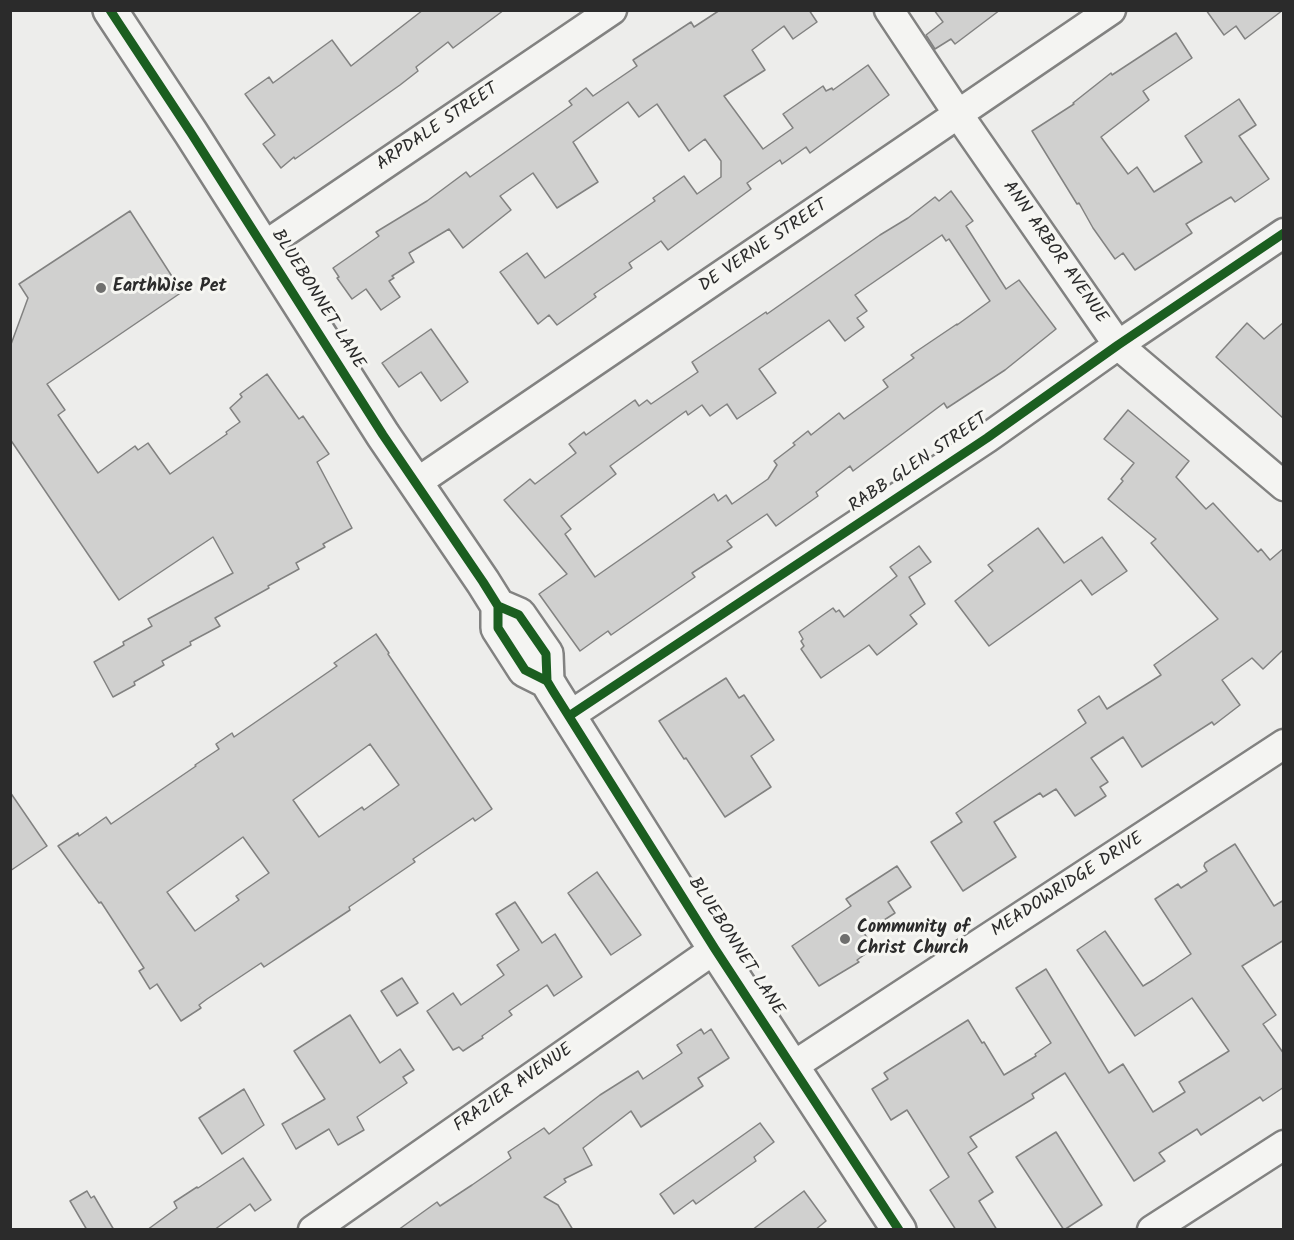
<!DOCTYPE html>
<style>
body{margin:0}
#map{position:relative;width:1294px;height:1240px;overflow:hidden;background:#ededeb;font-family:Kalam,sans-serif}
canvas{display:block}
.frame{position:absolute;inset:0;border:12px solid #2b2b2b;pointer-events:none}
</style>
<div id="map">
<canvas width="1294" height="1240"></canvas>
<div class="frame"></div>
</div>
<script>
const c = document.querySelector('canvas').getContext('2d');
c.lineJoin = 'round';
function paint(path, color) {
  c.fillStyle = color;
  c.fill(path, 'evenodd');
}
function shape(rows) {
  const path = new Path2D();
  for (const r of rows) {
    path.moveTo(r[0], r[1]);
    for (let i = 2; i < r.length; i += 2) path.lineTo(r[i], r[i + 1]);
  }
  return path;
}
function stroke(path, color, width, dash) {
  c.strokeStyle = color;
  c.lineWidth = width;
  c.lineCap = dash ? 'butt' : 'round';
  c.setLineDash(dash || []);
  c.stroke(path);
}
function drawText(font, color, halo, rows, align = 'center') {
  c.font = font + ' Kalam,sans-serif';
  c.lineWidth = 6;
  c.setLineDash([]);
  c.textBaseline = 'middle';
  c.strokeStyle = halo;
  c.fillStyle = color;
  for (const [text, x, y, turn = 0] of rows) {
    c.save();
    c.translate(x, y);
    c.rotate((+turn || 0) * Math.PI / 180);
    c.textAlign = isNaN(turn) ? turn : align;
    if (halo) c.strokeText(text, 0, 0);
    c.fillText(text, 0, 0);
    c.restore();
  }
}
const building = shape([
 [423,10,504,10,453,48,448,42,416,67,418,71,400,85,295,159,294,157,281,168,263,144,275,135,245,94,269,77,273,83,332,40,351,66,423,10],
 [720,10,809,10,817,22,793,39,784,26,752,50,765,70,724,96,763,149,793,128,783,114,823,86,826,91,832,88,833,90,868,65,889,95,810,153,806,147,782,164,780,160,747,183,751,189,668,250,661,241,629,263,632,268,594,294,596,297,557,325,549,315,538,324,500,272,527,253,545,278,655,201,653,198,684,176,697,194,721,177,721,161,705,139,689,151,657,104,639,117,628,102,573,142,598,182,557,208,533,173,500,196,511,210,463,248,449,229,409,253,414,262,392,276,394,278,389,281,400,297,381,310,366,289,352,299,337,278,339,277,333,268,379,236,376,232,427,201,466,172,470,177,572,105,569,101,586,88,593,96,637,66,633,60,691,22,694,27,720,10],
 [934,10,1000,10,955,44,951,39,935,49,926,35,943,22,934,10],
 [1206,10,1283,10,1245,39,1236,26,1224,35,1206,10],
 [1176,33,1192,58,1143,91,1149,100,1101,137,1128,174,1137,167,1154,192,1202,162,1185,136,1239,99,1256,125,1239,136,1269,179,1235,202,1231,197,1186,224,1192,233,1135,270,1123,253,1115,259,1093,228,1079,203,1077,204,1032,131,1074,104,1073,103,1111,73,1112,75,1176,33],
 [951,191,973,221,966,226,1006,289,1019,280,1056,329,1005,370,947,408,944,403,853,471,850,466,816,492,818,496,776,526,767,514,727,541,732,547,692,573,695,577,611,635,608,631,580,651,539,594,567,574,504,500,530,479,535,484,576,453,569,444,584,432,586,435,635,400,639,406,647,400,651,404,698,372,692,362,766,312,767,314,880,235,908,218,935,197,939,201,951,191],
 [942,235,946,241,949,239,990,301,957,325,957,324,911,355,914,358,883,380,888,387,844,419,839,413,811,435,808,431,793,443,795,445,774,461,777,465,768,479,732,504,726,495,718,501,714,494,595,577,565,534,571,529,561,516,616,474,610,466,686,411,688,415,702,405,710,416,727,404,737,419,776,393,759,369,829,320,845,341,864,327,857,318,867,311,855,295,942,235],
 [130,211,182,292,47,384,65,410,58,415,98,473,135,446,138,450,148,443,170,474,227,434,226,432,240,422,230,408,242,397,240,394,267,374,299,419,303,416,329,454,317,462,352,528,323,544,325,547,296,563,299,569,268,586,269,588,215,618,220,626,190,642,191,645,162,661,164,665,134,682,135,685,113,697,94,662,124,645,123,642,152,626,148,619,233,573,213,537,119,600,10,439,10,347,28,298,19,284,130,211],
 [1284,322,1284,419,1216,357,1247,323,1264,339,1284,322],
 [431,329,468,382,441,401,421,372,399,387,382,363,431,329],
 [1128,410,1189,461,1176,477,1206,509,1213,503,1258,552,1261,549,1270,560,1284,548,1284,649,1263,669,1252,658,1222,680,1240,705,1214,725,1212,722,1142,767,1123,737,1091,758,1108,782,1100,787,1106,796,1075,816,1056,789,1043,797,1040,793,994,822,1016,857,963,891,931,842,962,822,956,813,1086,723,1078,710,1099,696,1107,709,1161,675,1154,665,1218,619,1151,543,1156,539,1108,499,1123,481,1121,479,1134,463,1104,439,1128,410],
 [1038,528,1064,563,1102,537,1127,571,1092,595,1081,580,989,646,955,601,993,571,988,565,1038,528],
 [919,546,931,562,909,577,925,604,910,615,917,624,877,655,869,645,821,678,801,649,804,646,801,641,803,639,799,632,833,608,836,612,839,610,844,617,897,576,890,567,919,546],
 [376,634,389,653,388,654,492,809,475,821,473,818,413,859,415,862,349,907,350,910,306,939,264,967,261,963,207,999,199,1005,201,1008,181,1021,157,984,150,989,139,971,144,968,101,902,99,903,58,846,78,833,79,836,106,817,111,824,196,766,195,765,219,749,216,744,232,733,234,737,337,666,334,663,376,634],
 [370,744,399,785,364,810,362,807,319,837,293,800,370,744],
 [243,837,269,873,236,896,239,900,195,931,167,892,243,837],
 [726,678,739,698,744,695,774,740,751,756,771,787,725,817,686,758,684,759,659,721,726,678],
 [10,792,47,846,10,871,10,792],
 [1235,844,1274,906,1284,900,1284,940,1242,966,1276,1015,1263,1024,1284,1054,1284,1087,1263,1101,1260,1097,1201,1135,1197,1129,1159,1153,1165,1161,1134,1181,1065,1073,1032,1094,1034,1098,970,1137,977,1147,968,1153,993,1192,979,1201,997,1230,956,1230,930,1190,949,1177,907,1110,891,1120,872,1089,888,1079,884,1073,968,1020,982,1043,984,1042,1004,1075,1036,1056,1035,1054,1051,1043,1016,988,1046,969,1109,1073,1123,1064,1153,1112,1185,1092,1179,1082,1229,1051,1192,998,1135,1036,1077,950,1105,931,1143,986,1153,980,1191,954,1155,899,1178,884,1181,888,1207,871,1204,866,1205,863,1235,844],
 [897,866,911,887,888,902,895,913,864,933,874,948,857,960,859,962,819,986,792,946,851,906,846,899,897,866],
 [597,872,641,935,611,955,568,893,597,872],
 [515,902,542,943,555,934,582,977,554,996,547,985,509,1011,512,1015,482,1036,483,1038,463,1051,459,1047,453,1050,427,1011,453,993,461,1005,504,975,497,965,519,950,496,914,515,902],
 [402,978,418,1003,397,1016,381,991,402,978],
 [350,1015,380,1063,400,1049,414,1070,403,1077,407,1083,357,1117,364,1130,338,1145,329,1129,296,1149,282,1124,325,1099,294,1051,350,1015],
 [701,1029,704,1034,711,1029,729,1058,698,1078,703,1086,641,1127,631,1111,583,1148,592,1165,564,1179,566,1182,544,1197,558,1205,573,1230,398,1230,437,1202,440,1206,472,1185,511,1158,508,1152,544,1128,549,1134,600,1095,638,1071,643,1079,682,1053,677,1045,701,1029],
 [244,1089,264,1125,222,1154,199,1118,244,1089],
 [760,1123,774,1142,754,1157,756,1161,696,1204,693,1200,674,1214,660,1194,760,1123],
 [1056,1132,1102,1205,1064,1230,1016,1157,1056,1132],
 [243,1158,271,1200,255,1211,250,1204,214,1230,147,1230,177,1208,174,1202,197,1187,198,1188,243,1158],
 [87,1191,91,1198,94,1196,114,1230,87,1230,70,1201,87,1191],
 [804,1191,826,1221,815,1230,752,1230,804,1191]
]);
const minor = shape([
 [889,10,958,114,1118,345,1284,486],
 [264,246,612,10],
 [416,483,1111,10],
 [569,716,987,438,1118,345,1284,233],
 [793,1066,1284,744],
 [313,1230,715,949],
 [1152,1230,1284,1145]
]);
const tertiary = shape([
 [110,10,191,133,383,435,483,582,498,606,498,628,525,670,547,681],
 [498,606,519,615,546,654,547,681,553,691,715,949,899,1230]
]);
const cycleway = shape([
 [110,10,191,133,383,435,483,582,498,606,498,628,525,670,547,681],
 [498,606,519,615,546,654,547,681,553,691,715,949,899,1230],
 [569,716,987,438,1118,345,1284,233]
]);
const markers = [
 [101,288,6,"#6f6f6e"],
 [845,939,6,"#6f6f6e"]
];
const streetNames = [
 ["ARPDALE STREET",438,128,-34],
 ["DE VERNE STREET",764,247,-34],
 ["ANN ARBOR AVENUE",1054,253,55],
 ["BLUEBONNET LANE",317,300,58],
 ["RABB GLEN STREET",919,464,-34],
 ["MEADOWRIDGE DRIVE",1068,886,-33],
 ["BLUEBONNET LANE",735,947,57],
 ["FRAZIER AVENUE",514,1089,-35]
];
const poiNames = [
 ["EarthWise Pet",113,288],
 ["Community of",857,929],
 ["Christ Church",857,950]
];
paint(building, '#d0d0cf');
stroke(building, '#828281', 1.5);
stroke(minor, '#828281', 33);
stroke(tertiary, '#828281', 38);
stroke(minor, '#f4f4f2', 28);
stroke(tertiary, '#f4f4f2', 33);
stroke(cycleway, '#1b5e20', 9);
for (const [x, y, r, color] of markers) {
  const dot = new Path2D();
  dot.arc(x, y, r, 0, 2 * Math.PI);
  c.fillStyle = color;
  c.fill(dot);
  stroke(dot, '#f6f6f2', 2);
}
drawText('18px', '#2b2b2b', '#f6f6f2', streetNames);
drawText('bold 18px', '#2b2b2b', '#f6f6f2', poiNames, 'left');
</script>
